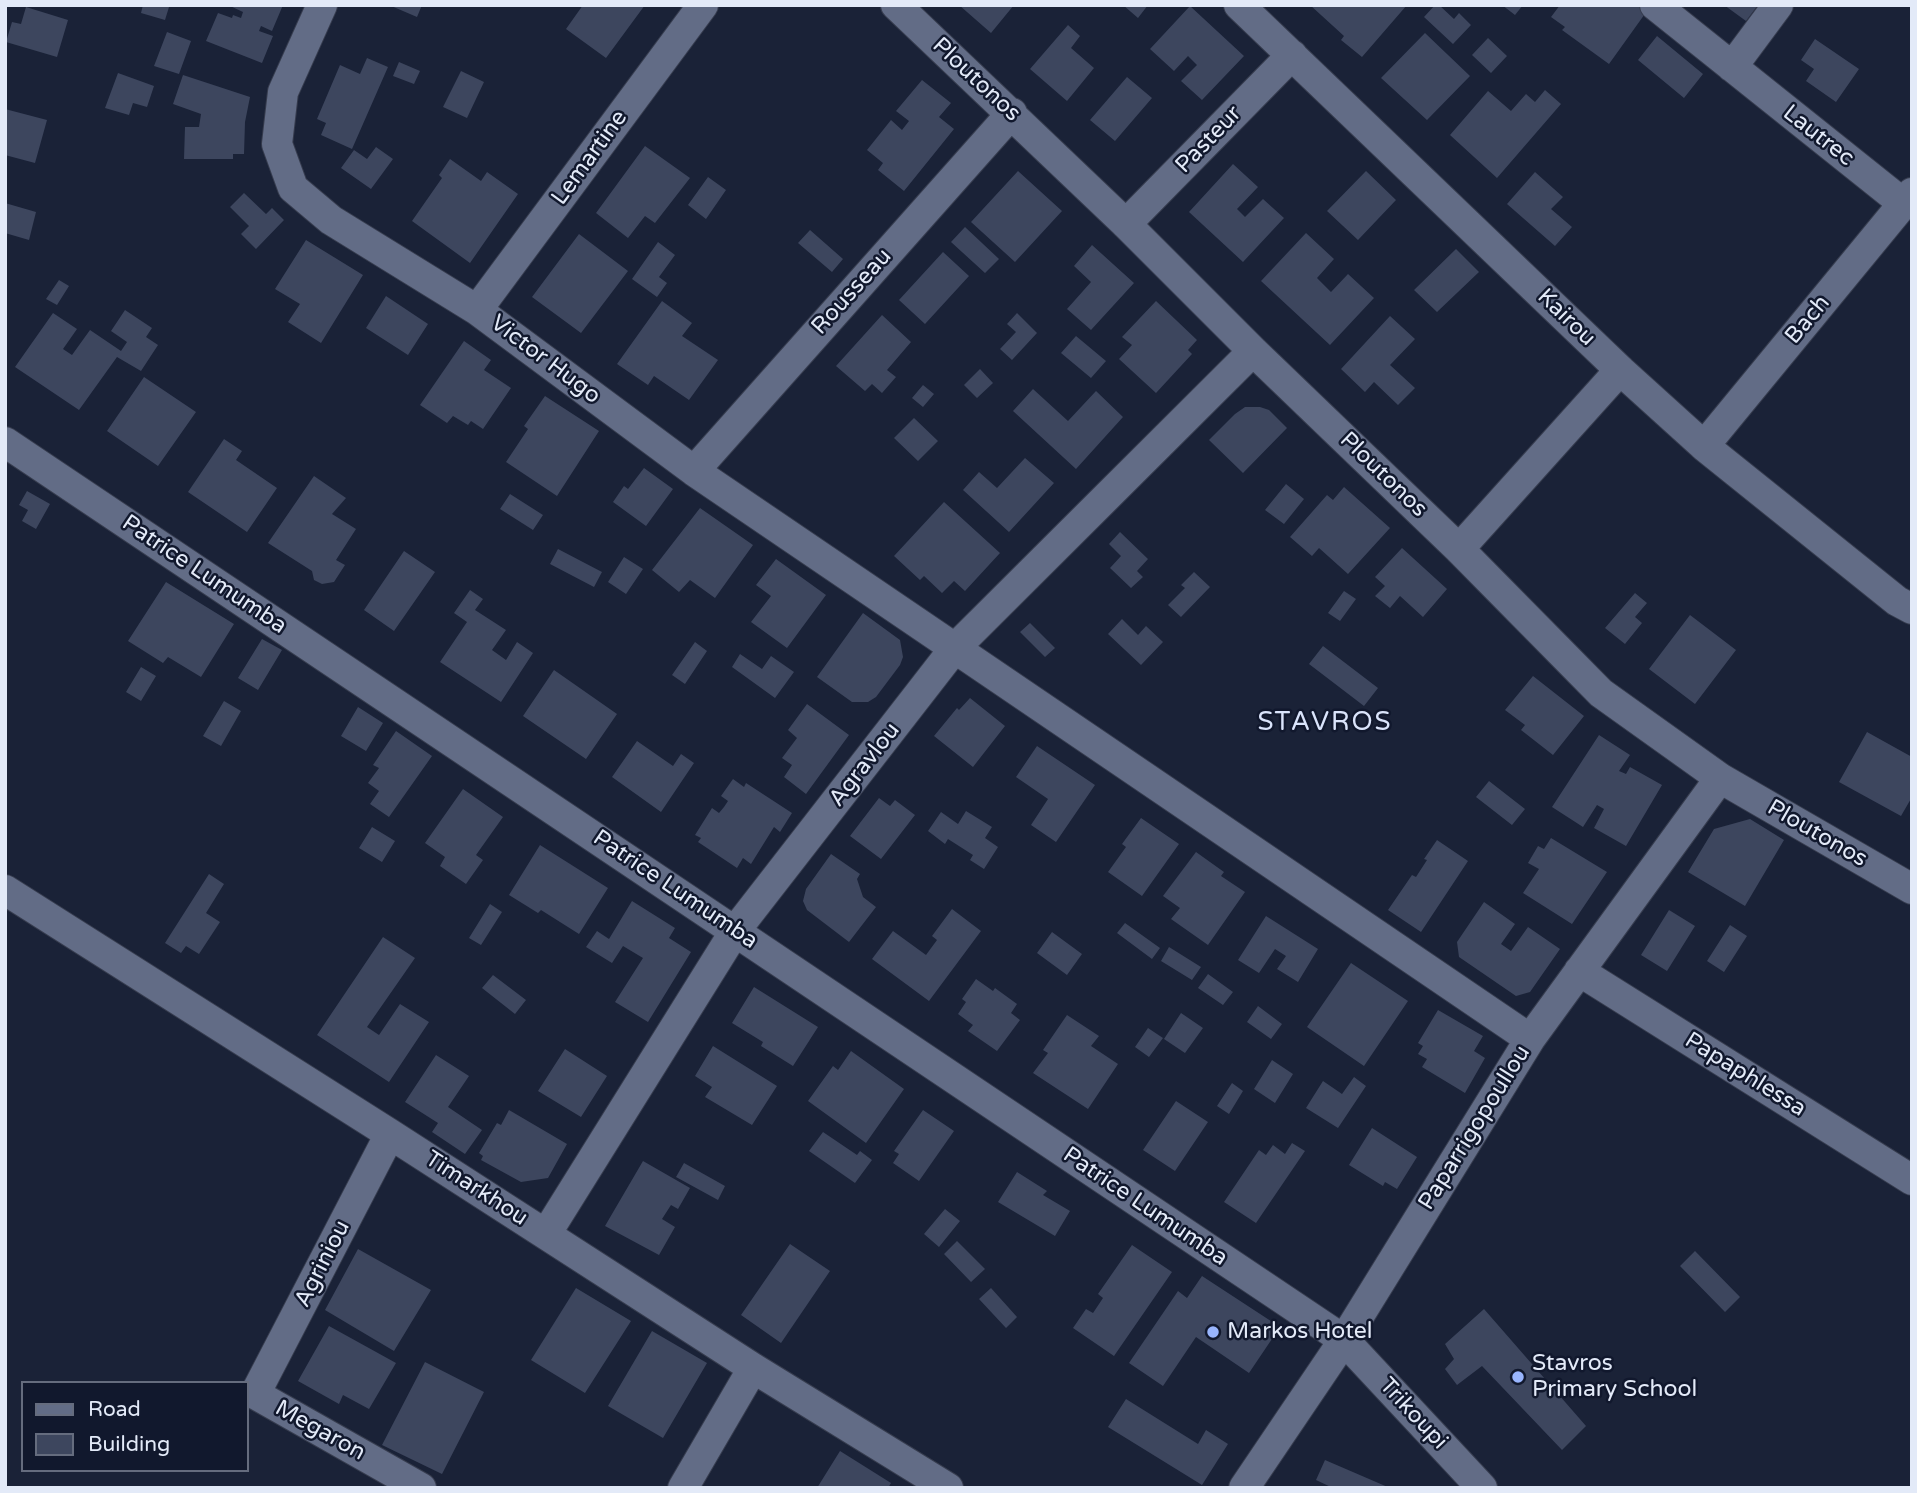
<!DOCTYPE html>
<style>
body{margin:0}
#map{position:relative;width:1917px;height:1493px;overflow:hidden;background:#1a2237;font-family:"Varela Round",sans-serif}
canvas{display:block}
.frame{position:absolute;inset:0;border:7px solid #e3eaf8;pointer-events:none}
.legend{position:absolute;left:21px;top:1381px;width:228px;height:91px;box-sizing:border-box;background:#11182d;border:2px solid #656c7e;margin:0;padding:9px 12px;list-style:none;font-size:21px;color:#e3eaf8}
.legend li{display:flex;align-items:center;gap:14px;height:35px}
.legend b{width:35px;border:2px solid #656c7e}
</style>
<div id="map">
<canvas width="1917" height="1493"></canvas>
<div class="frame"></div>
<ul class="legend">
<li><b style="height:9px;background:#626c86"></b>Road</li>
<li><b style="height:19px;background:#3d465e"></b>Building</li>
</ul>
</div>
<script>
const c = document.querySelector('canvas').getContext('2d');
c.lineJoin = 'round';
function paint(path, color) {
  c.fillStyle = color;
  c.fill(path, 'evenodd');
}
function shape(rows) {
  const path = new Path2D();
  for (const r of rows) {
    path.moveTo(r[0], r[1]);
    for (let i = 2; i < r.length; i += 2) path.lineTo(r[i], r[i + 1]);
  }
  return path;
}
function stroke(path, color, width, dash) {
  c.strokeStyle = color;
  c.lineWidth = width;
  c.lineCap = dash ? 'butt' : 'round';
  c.setLineDash(dash || []);
  c.stroke(path);
}
function drawText(font, color, halo, rows, align = 'center') {
  c.font = font + ' "Varela Round",sans-serif';
  c.lineWidth = 5;
  c.setLineDash([]);
  c.textBaseline = 'middle';
  c.strokeStyle = halo;
  c.fillStyle = color;
  for (const [text, x, y, turn = 0] of rows) {
    c.save();
    c.translate(x, y);
    c.rotate((+turn || 0) * Math.PI / 180);
    c.textAlign = isNaN(turn) ? turn : align;
    if (halo) c.strokeText(text, 0, 0);
    c.fillText(text, 0, 0);
    c.restore();
  }
}
const building = shape([
 [143,5,169,7,165,20,141,13],
 [228,5,283,5,272,31,261,26,259,31,273,36,262,63,206,41,218,13,232,18,233,15,241,18,243,12],
 [389,5,422,5,417,17],
 [583,5,645,5,606,58,566,29],
 [959,5,1014,5,991,33],
 [1123,5,1148,5,1138,18],
 [1310,5,1407,5,1362,57,1341,40,1344,36],
 [1435,5,1439,5,1454,19,1459,13,1471,25,1453,44,1424,17],
 [1502,5,1523,5,1515,15],
 [1560,5,1640,5,1647,11,1609,64,1562,30,1565,27,1551,17],
 [1724,5,1758,5,1746,21],
 [1190,6,1244,56,1202,100,1181,81,1197,65,1188,56,1174,71,1150,49],
 [26,7,68,20,57,57,6,42,12,22,21,24],
 [1068,25,1080,36,1071,48,1094,68,1067,101,1030,69],
 [167,32,191,41,179,74,154,66],
 [1425,33,1470,76,1427,120,1381,78],
 [1657,36,1703,74,1684,98,1638,60],
 [1488,38,1507,56,1491,73,1472,55],
 [1815,39,1859,69,1836,102,1806,81,1814,69,1801,60],
 [367,58,388,67,352,149,321,135,326,123,317,119,340,65,360,74],
 [399,62,420,71,414,84,393,76],
 [461,71,484,82,467,118,443,107],
 [118,73,154,86,147,107,133,103,129,115,105,108],
 [183,75,250,97,245,122,244,154,233,154,233,159,184,159,185,127,199,127,201,114,173,104],
 [1127,77,1152,98,1115,141,1090,120],
 [922,80,951,103,939,117,954,129,904,191,878,170,883,163,867,150,891,120,902,130,909,121,896,111],
 [1545,90,1561,104,1497,178,1450,135,1488,91,1511,111,1526,94,1535,102],
 [5,109,47,120,35,163,5,155],
 [645,146,690,178,655,223,645,216,628,238,596,213],
 [376,147,393,159,371,189,341,168,354,150,367,159],
 [450,159,481,181,487,172,518,194,470,263,412,221,442,178,439,175],
 [1233,164,1258,187,1237,209,1245,217,1263,199,1284,218,1243,262,1189,212],
 [1018,171,1062,211,1015,262,971,222],
 [1366,171,1396,200,1358,240,1327,211],
 [1535,172,1563,197,1551,209,1572,227,1555,246,1507,204],
 [708,177,726,190,706,219,688,205],
 [244,193,266,214,272,208,284,220,256,249,241,234,249,226,230,207],
 [5,203,36,212,29,240,5,233],
 [965,227,999,259,985,273,951,242],
 [810,230,843,259,832,272,798,243],
 [1306,233,1334,259,1317,278,1331,292,1348,274,1374,298,1330,345,1261,281],
 [579,234,628,271,581,333,532,297],
 [306,240,363,275,321,343,288,322,300,304,275,289],
 [658,242,675,255,659,277,667,283,657,297,632,279],
 [1092,245,1134,283,1091,330,1067,309,1091,282,1074,266],
 [1456,249,1479,272,1437,312,1414,290],
 [943,252,969,276,925,324,899,300],
 [59,280,69,286,57,305,46,299],
 [386,296,428,324,408,355,366,328],
 [662,301,692,323,682,336,718,360,689,400,654,376,648,385,617,364],
 [1156,301,1197,340,1188,350,1192,354,1156,393,1119,359,1132,345,1122,337],
 [125,310,152,328,146,337,158,345,141,371,117,357,79,410,15,367,53,313,77,329,63,349,72,355,90,330,121,351,127,342,111,331],
 [1017,313,1037,333,1012,360,1000,349,1016,332,1007,324],
 [882,315,911,342,887,370,896,377,882,393,872,384,865,391,836,366],
 [1390,316,1415,339,1390,365,1415,388,1398,405,1374,382,1365,392,1341,369],
 [1076,336,1106,361,1091,378,1061,353],
 [464,341,491,360,484,370,511,388,483,429,471,421,468,425,453,416,447,423,420,405],
 [980,369,993,383,977,398,964,385],
 [144,377,196,412,158,466,107,431],
 [923,385,934,394,923,407,912,398],
 [1033,389,1068,421,1096,391,1123,417,1076,469,1013,411],
 [545,396,599,431,557,496,506,462,528,429,524,426],
 [1245,407,1260,407,1269,410,1287,428,1243,473,1209,440,1235,414],
 [914,418,938,441,918,461,894,438],
 [224,439,242,451,236,460,277,488,247,532,188,492],
 [1025,458,1054,483,1009,532,963,490,979,472,997,488],
 [644,468,673,489,646,526,613,502,624,486,628,489],
 [314,476,346,498,332,514,356,529,336,560,345,565,334,582,322,584,314,580,312,571,268,543],
 [1286,484,1304,499,1284,524,1265,510],
 [1344,487,1390,528,1348,574,1319,548,1312,556,1290,537,1327,495,1333,500],
 [27,491,50,504,36,529,22,521,28,510,19,505],
 [510,494,543,515,533,530,500,509],
 [944,502,1000,553,965,591,954,581,942,593,924,576,920,580,894,556],
 [700,508,753,545,715,598,690,580,679,592,652,570],
 [1120,532,1148,559,1137,571,1143,577,1131,588,1110,568,1121,556,1109,544],
 [1402,548,1447,589,1423,617,1400,596,1390,608,1375,596,1385,586,1375,577],
 [558,549,602,572,594,587,550,564],
 [404,551,435,572,394,631,364,610],
 [624,557,643,569,626,594,608,582],
 [776,559,826,595,787,648,751,622,771,596,756,585],
 [1194,572,1210,587,1181,617,1168,605,1185,588,1181,585],
 [166,582,234,624,201,677,168,657,163,663,128,641],
 [470,590,483,599,475,610,506,630,492,650,506,660,517,642,533,653,501,702,440,662,467,622,454,613],
 [1344,591,1356,599,1340,621,1328,613],
 [1635,593,1647,603,1635,617,1642,623,1625,644,1605,628],
 [863,613,900,640,903,657,900,665,876,697,868,702,852,702,817,677],
 [1690,615,1736,650,1695,704,1649,669],
 [1122,619,1138,635,1146,626,1163,642,1141,665,1108,634],
 [1030,623,1055,648,1045,657,1020,632],
 [262,639,282,650,258,690,238,678],
 [695,642,707,651,685,684,672,675],
 [1323,646,1378,688,1364,706,1309,664],
 [740,654,762,669,771,656,794,672,775,698,732,667],
 [141,667,156,676,141,701,126,692],
 [554,670,617,714,586,759,523,716],
 [1533,676,1584,716,1553,755,1521,730,1525,725,1505,710],
 [970,698,1005,726,973,767,934,736,957,708,959,710],
 [224,701,241,711,221,746,203,736],
 [807,704,849,735,806,794,784,777,792,765,782,758,797,738,788,730],
 [358,707,383,723,366,751,341,736],
 [396,731,432,756,389,817,370,804,379,791,368,783,379,768,373,765],
 [1867,732,1912,757,1912,797,1901,816,1839,782],
 [1599,735,1630,755,1619,771,1626,774,1630,767,1662,785,1626,846,1594,828,1604,809,1597,805,1583,827,1552,807],
 [637,741,673,766,681,754,694,763,661,812,612,777],
 [1037,746,1095,785,1056,842,1031,825,1048,799,1016,777],
 [733,779,744,787,746,783,792,813,780,832,774,827,751,864,743,858,737,868,698,842,701,838,695,835,712,808,719,813,724,807,728,801,721,796],
 [1489,781,1525,809,1512,825,1476,797],
 [463,789,503,817,476,855,483,860,466,884,440,866,445,857,425,843],
 [879,798,890,806,895,800,915,815,881,859,850,836],
 [966,811,992,827,985,838,998,847,984,869,970,860,973,855,948,839,945,844,928,831,941,812,958,824],
 [1141,818,1179,844,1142,896,1108,872,1126,847,1122,844],
 [1750,819,1784,840,1745,906,1688,872,1714,829],
 [372,827,395,841,382,862,359,848],
 [1551,838,1607,872,1572,924,1523,893,1539,869,1528,863,1538,846,1544,849],
 [1437,840,1468,861,1421,932,1388,910,1412,875,1416,877,1427,860,1424,859],
 [540,845,608,888,579,934,541,910,538,913,509,895],
 [1196,852,1224,872,1221,876,1245,892,1208,945,1171,919,1180,908,1163,896],
 [831,854,860,874,857,879,863,897,876,907,849,942,807,910,803,901,806,889],
 [209,874,224,884,206,913,220,922,199,954,186,946,181,953,165,943],
 [632,901,675,928,669,938,691,952,648,1022,615,1002,643,958,623,946,612,963,586,947,597,931,609,939],
 [1484,902,1515,924,1501,944,1511,951,1528,927,1560,949,1530,992,1516,996,1459,957,1457,942],
 [490,904,502,912,481,945,469,938],
 [952,909,981,931,929,1001,872,959,893,931,926,955,937,940,932,936],
 [1669,910,1695,926,1667,971,1641,955],
 [1266,916,1318,949,1298,982,1277,969,1286,956,1275,949,1259,973,1238,960],
 [1125,923,1160,948,1152,959,1117,933],
 [1730,925,1747,936,1724,972,1707,961],
 [1052,932,1082,954,1067,975,1037,953],
 [383,937,415,958,367,1027,379,1035,400,1004,429,1022,389,1082,317,1035],
 [1169,947,1201,967,1192,980,1161,961],
 [1351,963,1408,1001,1364,1066,1307,1027],
 [1208,974,1233,992,1223,1005,1198,988],
 [493,975,526,1000,515,1014,482,988],
 [976,979,993,991,995,988,1017,1004,1011,1013,1020,1020,997,1051,968,1031,973,1025,958,1014,966,1002,962,999],
 [754,987,818,1027,793,1066,761,1046,763,1042,732,1023],
 [1258,1006,1282,1024,1271,1039,1247,1022],
 [1438,1010,1483,1036,1474,1051,1485,1058,1465,1093,1422,1067,1427,1059,1418,1054,1423,1046,1418,1043],
 [1181,1013,1203,1028,1185,1053,1164,1039],
 [1067,1015,1099,1036,1091,1046,1118,1064,1088,1109,1033,1073,1048,1053,1043,1050],
 [1148,1028,1163,1038,1149,1057,1135,1047],
 [713,1046,777,1086,752,1125,705,1097,712,1087,695,1076],
 [565,1049,607,1076,581,1117,538,1091],
 [851,1051,904,1089,866,1143,808,1101,833,1066,838,1070],
 [436,1055,469,1076,448,1107,482,1130,465,1154,432,1132,438,1123,405,1102],
 [1272,1060,1293,1074,1275,1103,1254,1089],
 [1354,1077,1366,1086,1338,1128,1306,1108,1323,1081,1342,1094],
 [1232,1083,1243,1091,1229,1114,1217,1106],
 [1176,1101,1208,1122,1175,1171,1143,1150],
 [509,1110,567,1144,548,1178,521,1182,481,1160,483,1156,479,1153,497,1123,501,1125],
 [923,1110,954,1131,919,1181,893,1163,899,1154,894,1151],
 [1372,1128,1417,1157,1397,1189,1385,1182,1383,1186,1349,1165],
 [823,1132,857,1155,860,1151,872,1160,855,1183,809,1151],
 [1292,1143,1305,1151,1256,1223,1224,1202,1259,1150,1266,1155,1273,1145,1285,1154],
 [643,1161,690,1188,678,1209,671,1205,662,1219,675,1227,659,1255,605,1226],
 [684,1163,725,1186,718,1200,676,1177],
 [1017,1172,1047,1191,1043,1195,1070,1211,1055,1236,998,1202],
 [945,1209,960,1221,939,1247,924,1234],
 [957,1241,985,1269,971,1282,944,1254],
 [790,1244,830,1271,781,1343,741,1315],
 [1132,1245,1172,1272,1114,1356,1073,1328,1086,1309,1093,1313,1103,1298,1098,1294],
 [358,1249,431,1290,394,1351,325,1310],
 [1695,1251,1740,1297,1725,1312,1680,1266],
 [1202,1276,1280,1327,1249,1373,1196,1337,1163,1386,1129,1363,1178,1291,1187,1298],
 [576,1288,631,1321,585,1393,531,1360],
 [991,1288,1017,1317,1006,1328,979,1299],
 [1484,1309,1586,1426,1562,1450,1482,1366,1457,1385,1445,1369,1454,1359,1445,1344],
 [329,1326,396,1363,369,1409,343,1395,339,1404,298,1381],
 [652,1331,707,1363,663,1438,608,1406],
 [425,1362,484,1392,442,1474,382,1445],
 [1126,1399,1198,1444,1206,1430,1228,1444,1202,1485,1108,1427],
 [840,1451,891,1483,888,1488,817,1488],
 [1325,1460,1390,1488,1333,1488,1316,1480]
]);
const street = shape([
 [322,5,283,92,277,144,293,188,331,220,477,310,694,471,1530,1039],
 [896,5,1126,224,1253,351,1459,549,1601,693,1720,778,1912,889],
 [1239,5,1620,370,1704,446,1897,601,1912,609],
 [1655,5,1904,204],
 [1732,67,1778,5],
 [1126,224,1292,55],
 [477,310,703,5],
 [5,442,1344,1340,1482,1488],
 [1704,446,1912,193],
 [694,471,1012,113],
 [1459,549,1620,370],
 [5,890,390,1134,753,1368,948,1488],
 [1579,971,1912,1180],
 [390,1134,255,1394,421,1488],
 [546,1234,735,931,954,649,1253,351],
 [683,1488,753,1368],
 [1244,1488,1344,1340,1530,1039,1720,778]
]);
const markers = [
 [1213,1332,7,"#99b5fd"],
 [1518,1377,7,"#99b5fd"]
];
const streetNames = [
 ["Ploutonos",976,80,43],
 ["Lautrec",1818,136,38],
 ["Pasteur",1209,140,-46],
 ["Lemartine",590,158,-54],
 ["Rousseau",852,292,-48],
 ["Kairou",1566,318,44],
 ["Bach",1808,320,-50],
 ["Victor Hugo",545,360,37],
 ["Ploutonos",1383,475,44],
 ["Patrice Lumumba",204,575,34],
 ["Agravlou",865,765,-52],
 ["Ploutonos",1817,834,30],
 ["Patrice Lumumba",675,890,34],
 ["Papaphlessa",1745,1075,32],
 ["Paparrigopoullou",1475,1128,-58],
 ["Timarkhou",476,1189,33],
 ["Patrice Lumumba",1145,1207,34],
 ["Agriniou",323,1264,-63],
 ["Trikoupi",1413,1414,47],
 ["Megaron",320,1431,29]
];
const poiNames = [
 ["Markos Hotel",1227,1332],
 ["Stavros",1532,1364],
 ["Primary School",1532,1390]
];
const quarterNames = [
 ["STAVROS",1325,723]
];
paint(building, '#3d465e');
stroke(street, '#363c4e', 32);
stroke(street, '#626c86', 30);
for (const [x, y, r, color] of markers) {
  const dot = new Path2D();
  dot.arc(x, y, r, 0, 2 * Math.PI);
  c.fillStyle = color;
  c.fill(dot);
  stroke(dot, '#11182d', 2.5);
}
drawText('23px', '#e3eaf8', '#11182d', streetNames);
drawText('23px', '#e3eaf8', '#11182d', poiNames, 'left');
c.letterSpacing = '2px';
drawText('26px', '#dae4fb', '#11182d', quarterNames);
c.letterSpacing = '0px';
</script>
